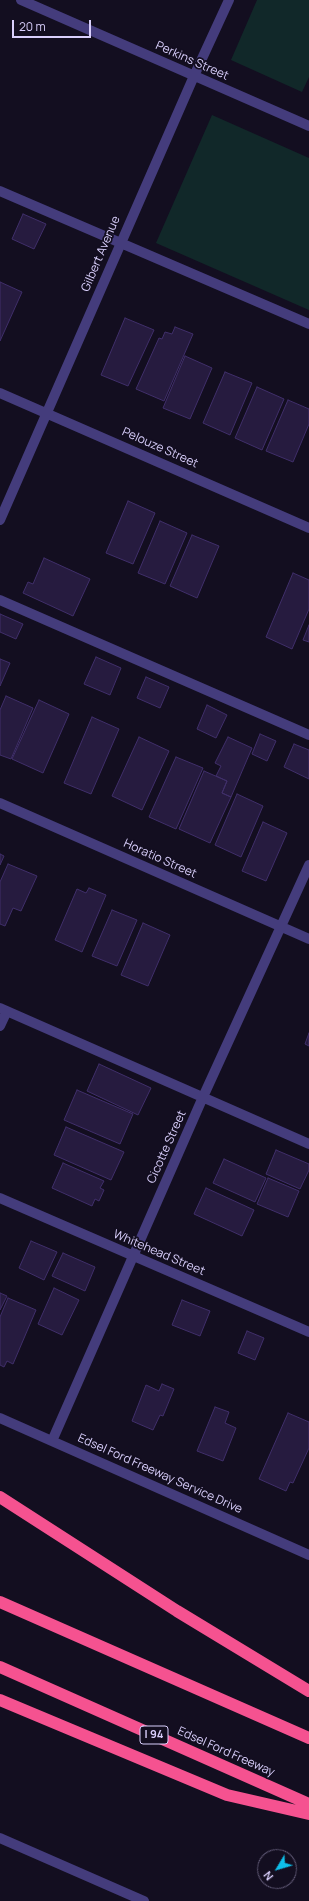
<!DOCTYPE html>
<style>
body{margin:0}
#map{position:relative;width:309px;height:1901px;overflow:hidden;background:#130e20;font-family:Manrope,sans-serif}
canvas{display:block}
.north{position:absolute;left:257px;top:1849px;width:40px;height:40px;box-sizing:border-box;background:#130e20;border:1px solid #625b78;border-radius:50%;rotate:232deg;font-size:11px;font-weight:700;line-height:16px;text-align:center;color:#d9cffc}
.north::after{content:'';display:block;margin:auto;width:14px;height:18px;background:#0ebfea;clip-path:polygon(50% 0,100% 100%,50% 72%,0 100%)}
.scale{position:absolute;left:12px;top:20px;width:79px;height:18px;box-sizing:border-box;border:2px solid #d9cffc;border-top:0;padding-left:5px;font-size:12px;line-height:14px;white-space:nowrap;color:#d9cffc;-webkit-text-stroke:3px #130e20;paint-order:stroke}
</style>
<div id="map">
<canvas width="309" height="1901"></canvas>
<div class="north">N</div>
<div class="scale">20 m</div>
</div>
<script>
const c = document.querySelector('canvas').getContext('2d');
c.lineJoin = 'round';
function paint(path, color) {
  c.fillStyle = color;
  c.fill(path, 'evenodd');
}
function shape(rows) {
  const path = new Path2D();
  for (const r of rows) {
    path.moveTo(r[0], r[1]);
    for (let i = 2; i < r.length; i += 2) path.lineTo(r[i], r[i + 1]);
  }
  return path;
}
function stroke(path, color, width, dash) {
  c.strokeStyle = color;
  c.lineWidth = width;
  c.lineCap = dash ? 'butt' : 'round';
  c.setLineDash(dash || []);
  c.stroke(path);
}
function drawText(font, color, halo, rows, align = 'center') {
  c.font = font + ' Manrope,sans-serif';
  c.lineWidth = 3.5;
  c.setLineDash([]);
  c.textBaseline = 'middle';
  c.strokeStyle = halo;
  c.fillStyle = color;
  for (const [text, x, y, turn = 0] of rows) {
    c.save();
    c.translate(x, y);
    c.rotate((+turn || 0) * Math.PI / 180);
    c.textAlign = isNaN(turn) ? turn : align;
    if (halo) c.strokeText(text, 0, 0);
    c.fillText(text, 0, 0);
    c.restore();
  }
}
const green = shape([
 [257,0,309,0,309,77,302,92,231,60],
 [212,115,309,158,309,310,156,243]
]);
const building = shape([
 [23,214,46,224,34,249,12,239,23,214],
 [0,282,22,292,0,341,0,282],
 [125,318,154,330,128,386,101,375,125,318],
 [175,327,193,334,164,401,136,389,159,338,162,339,165,332,172,334,175,327],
 [185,356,212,368,190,419,163,408,185,356],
 [225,372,252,383,230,435,203,423,225,372],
 [257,387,284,399,262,450,235,438,257,387],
 [288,400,309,409,309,424,293,462,266,451,288,400],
 [128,501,155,513,133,564,106,553,128,501],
 [160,521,187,533,165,584,138,573,160,521],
 [192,535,219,546,197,598,170,586,192,535],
 [44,558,90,579,73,616,23,593,28,582,33,584,44,558],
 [293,573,309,580,309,609,292,649,266,637,293,573],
 [0,614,23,624,16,639,0,632,0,614],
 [309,625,309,642,303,640,309,625],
 [96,657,121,668,110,695,84,684,96,657],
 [0,659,10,663,0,686,0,659],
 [146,677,169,687,160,708,137,698,146,677],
 [6,696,33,708,11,759,0,755,0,710,6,696],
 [39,700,69,714,43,773,12,759,39,700],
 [207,705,227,715,216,738,197,729,207,705],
 [92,717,119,729,91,794,64,783,92,717],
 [260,734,276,741,267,761,252,754,260,734],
 [139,737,169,751,142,810,112,796,139,737],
 [228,737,252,748,231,797,222,793,227,781,216,776,221,766,215,763,228,737],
 [294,744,309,750,309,779,284,767,294,744],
 [176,757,203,768,176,829,149,817,176,757],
 [204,771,227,781,222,793,231,797,210,843,179,829,204,771],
 [237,794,263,806,241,857,215,845,237,794],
 [263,822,287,833,266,881,242,871,263,822],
 [0,854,4,856,0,865,0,854],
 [8,864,37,876,21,911,13,908,5,926,0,924,0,882,8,864],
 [89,888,106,895,82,952,55,940,77,889,86,893,89,888],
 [112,910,137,920,117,966,92,956,112,910],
 [143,923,170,935,148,986,121,975,143,923],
 [309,1033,309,1046,305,1044,309,1033],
 [99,1064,151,1088,138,1115,87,1091,99,1064],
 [77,1090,133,1114,120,1144,64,1120,77,1090],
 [66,1127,124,1152,111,1180,54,1155,66,1127],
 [276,1150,309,1164,309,1170,300,1189,266,1174,276,1150],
 [224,1159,266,1178,255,1202,213,1183,224,1159],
 [63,1163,104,1181,100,1188,104,1190,99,1201,95,1199,92,1206,52,1188,63,1163],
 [268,1178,299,1191,288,1217,257,1204,268,1178],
 [206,1188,254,1210,242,1236,194,1214,206,1188],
 [31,1241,57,1252,44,1280,19,1268,31,1241],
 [63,1253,95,1267,85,1291,52,1276,63,1253],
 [54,1288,79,1300,62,1335,38,1324,54,1288],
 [0,1293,7,1296,0,1310,0,1293],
 [8,1298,36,1310,13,1364,7,1361,4,1367,0,1365,0,1317,8,1298],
 [182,1300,210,1311,200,1336,172,1325,182,1300],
 [247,1331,264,1338,255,1360,238,1353,247,1331],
 [162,1384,174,1389,163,1416,160,1415,153,1430,132,1421,146,1385,159,1391,162,1384],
 [215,1407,229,1412,225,1423,236,1428,223,1461,197,1451,215,1407],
 [288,1413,309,1422,309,1448,293,1483,290,1482,286,1491,259,1479,288,1413]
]);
const minor = shape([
 [21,0,309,126],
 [0,191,309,324],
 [0,393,309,528],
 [0,520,194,76,229,0],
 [0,600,309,735],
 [0,803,309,939],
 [0,1008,309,1144],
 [0,1026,7,1011],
 [0,1198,309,1332],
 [0,1418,309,1555],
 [52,1441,203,1097,309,865],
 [0,1838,144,1901]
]);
const highway = shape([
 [0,1497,177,1611,309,1691],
 [0,1602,309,1738],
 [0,1667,309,1804],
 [0,1700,227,1795,309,1814]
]);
const shields = [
 [154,1735,28]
];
const shieldNames = [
 ["I 94",154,1735]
];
const streetNames = [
 ["Perkins Street",192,61,24],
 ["Gilbert Avenue",101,254,-67],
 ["Pelouze Street",160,448,24],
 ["Horatio Street",160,859,24],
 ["Cicotte Street",167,1147,-66],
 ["Whitehead Street",159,1253,23],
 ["Edsel Ford Freeway Service Drive",160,1474,24],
 ["Edsel Ford Freeway",226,1752,24]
];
paint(green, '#112829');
paint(building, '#261b3f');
stroke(building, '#402f6a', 1);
stroke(minor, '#443c7c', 10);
stroke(highway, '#f55290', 12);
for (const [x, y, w] of shields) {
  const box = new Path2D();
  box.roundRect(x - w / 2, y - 9, w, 18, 3);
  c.fillStyle = '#130e20';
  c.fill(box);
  stroke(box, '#d9cffc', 1);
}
drawText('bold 11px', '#d9cffc', null, shieldNames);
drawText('12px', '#d9cffc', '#130e20', streetNames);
</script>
